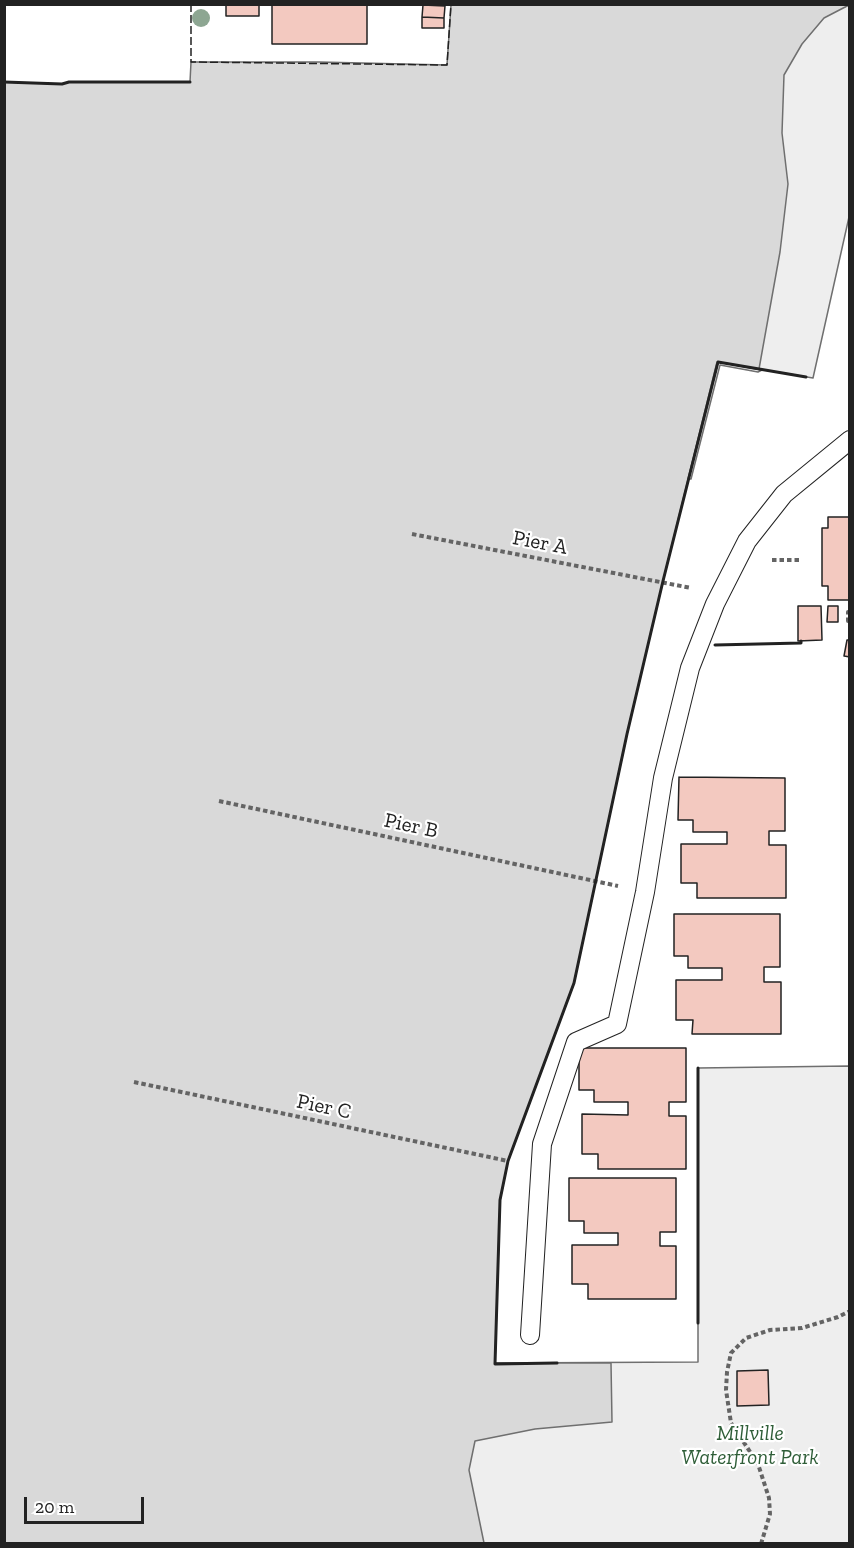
<!DOCTYPE html>
<style>
body{margin:0}
#map{position:relative;width:854px;height:1548px;overflow:hidden;background:#fff;font-family:"Zilla Slab",serif}
canvas{display:block}
.frame{position:absolute;inset:0;border:6px solid #222;pointer-events:none}
.scale{position:absolute;left:24px;top:1497px;width:120px;height:27px;box-sizing:border-box;border:3px solid #222;border-top:0;padding-left:8px;font-size:18px;line-height:21px;white-space:nowrap;color:#222;-webkit-text-stroke:4px #fff;paint-order:stroke}
</style>
<div id="map">
<canvas width="854" height="1548"></canvas>
<div class="frame"></div>
<div class="scale">20 m</div>
</div>
<script>
const c = document.querySelector('canvas').getContext('2d');
c.lineJoin = 'round';
function paint(path, color) {
  c.fillStyle = color;
  c.fill(path, 'evenodd');
}
function shape(rows) {
  const path = new Path2D();
  for (const r of rows) {
    path.moveTo(r[0], r[1]);
    for (let i = 2; i < r.length; i += 2) path.lineTo(r[i], r[i + 1]);
  }
  return path;
}
function stroke(path, color, width, dash) {
  c.strokeStyle = color;
  c.lineWidth = width;
  c.lineCap = dash ? 'butt' : 'round';
  c.setLineDash(dash || []);
  c.stroke(path);
}
function drawText(font, color, halo, rows, align = 'center') {
  c.font = font + ' "Zilla Slab",serif';
  c.lineWidth = 4.5;
  c.setLineDash([]);
  c.textBaseline = 'middle';
  c.strokeStyle = halo;
  c.fillStyle = color;
  for (const [text, x, y, turn = 0] of rows) {
    c.save();
    c.translate(x, y);
    c.rotate((+turn || 0) * Math.PI / 180);
    c.textAlign = isNaN(turn) ? turn : align;
    if (halo) c.strokeText(text, 0, 0);
    c.fillText(text, 0, 0);
    c.restore();
  }
}
const green = shape([
 [849,5,849,217,813,378,717,362,663,581,627,734,574,983,508,1161,500,1200,495,1363,698,1362,698,1068,849,1066,849,1543,6,1544,719,56,849,5]
]);
const water = shape([
 [451,5,849,5,824,18,802,44,784,75,782,133,788,184,780,252,759,369,717,362,663,581,627,734,574,983,508,1161,500,1200,495,1363,611,1363,612,1422,535,1429,475,1441,469,1470,484,1543,5,1544,5,82,62,84,69,82,190,82,191,62,319,62,447,65,451,5]
]);
const pier = shape([
 [718,362,762,370,758,372,720,365,691,479,688,479,718,362]
]);
const building = shape([
 [226,4,259,4,259,16,226,16,226,4],
 [272,4,367,4,367,44,272,44,272,4],
 [423,5,445,6,444,18,422,17,423,5],
 [422,17,444,18,444,28,422,28,422,17],
 [828,517,850,517,850,600,828,600,828,586,822,586,822,528,828,528,828,517],
 [798,606,821,606,822,640,798,641,798,606],
 [828,606,838,606,838,622,827,622,828,606],
 [847,640,850,640,850,657,844,656,847,640],
 [679,777,785,778,785,831,769,831,769,845,786,845,786,898,697,898,697,883,681,883,681,844,727,844,727,832,693,832,693,820,678,820,679,777],
 [674,914,780,914,780,967,764,967,764,982,781,982,781,1034,692,1034,693,1020,676,1020,676,980,722,980,722,968,688,968,688,956,674,956,674,914],
 [579,1048,686,1048,686,1102,669,1102,669,1116,686,1116,686,1169,598,1169,598,1154,582,1154,582,1114,628,1115,628,1102,594,1102,594,1090,579,1090,579,1048],
 [569,1178,676,1178,676,1232,660,1232,660,1246,676,1246,676,1299,588,1299,588,1284,572,1284,572,1245,618,1245,618,1233,584,1233,584,1221,569,1221,569,1178],
 [768,1370,769,1405,737,1406,737,1371,768,1370]
]);
const path = shape([
 [412,534,691,588],
 [772,560,801,560],
 [850,612,848,612,848,621,850,621],
 [219,801,618,886],
 [134,1082,508,1161],
 [761,1544,770,1514,769,1498,758,1464,731,1423,726,1390,727,1372,731,1353,746,1338,770,1330,802,1328,838,1317,850,1311]
]);
const service = shape([
 [530,1335,542,1144,576,1042,617,1024,645,892,663,778,690,668,715,604,747,541,784,494,850,440]
]);
const fence = shape([
 [191,4,191,62,447,65,451,4]
]);
const wall = shape([
 [4,82,62,84,69,82,190,82],
 [715,645,801,643,801,641],
 [698,1068,698,1323],
 [557,1363,495,1364,500,1200,508,1161,574,983,627,734,663,581,718,362,806,377]
]);
const trees = [
 [201,18]
];
const streetNames = [
 ["Pier A",540,543,11],
 ["Pier B",411,826,12],
 ["Pier C",324,1107,12]
];
const parkNames = [
 ["Millville",750,1434],
 ["Waterfront Park",750,1458]
];
paint(green, '#eee');
stroke(green, '#6f6f6f', 1.5);
paint(water, '#d9d9d9');
stroke(water, '#6f6f6f', 1.5);
paint(pier, '#fff');
stroke(pier, '#6f6f6f', 1.5);
paint(building, '#f3c9c0');
stroke(building, '#222', 1.5);
stroke(service, '#222', 20);
stroke(path, '#646464', 4, [4.5, 3]);
stroke(service, '#fff', 18);
stroke(fence, '#222', 1.5, [8, 3]);
stroke(wall, '#222', 3);
c.fillStyle = '#8da692';
for (const [x, y] of trees) {
  c.beginPath();
  c.arc(x, y, 9, 0, 2 * Math.PI);
  c.fill();
}
drawText('21px', '#222', '#fff', streetNames);
drawText('italic 21px', '#2f5e38', '#fff', parkNames);
</script>
